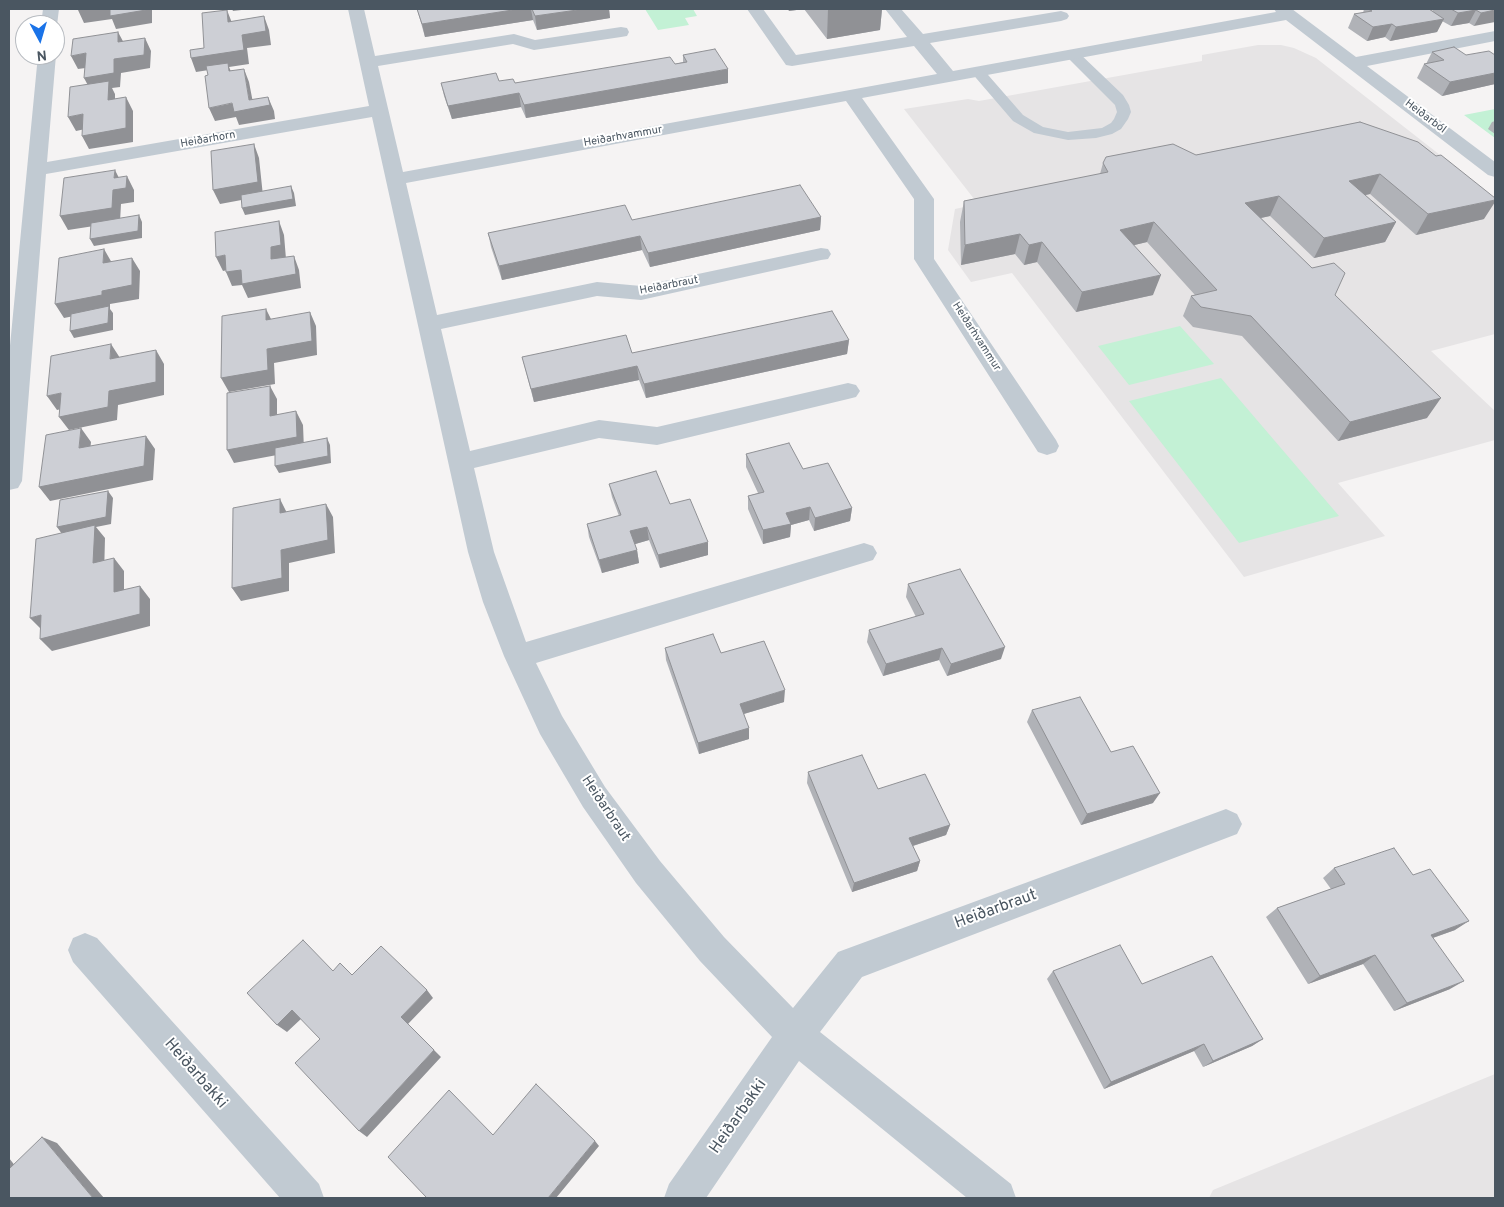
<!DOCTYPE html>
<meta charset="utf-8">
<style>
body{margin:0}
#map{position:relative;width:1504px;height:1207px;overflow:hidden;background:#f5f3f3;font-family:Overpass,sans-serif}
canvas{display:block}
.frame{position:absolute;inset:0;border:10px solid #4a5661;pointer-events:none}
.north{position:absolute;left:15px;top:15px;width:50px;height:50px;box-sizing:border-box;background:#fff;border:1px solid #b7bbc0;border-radius:50%;rotate:174deg;font-size:14px;font-weight:700;line-height:20px;text-align:center;color:#4a5661}
.north::after{content:'';display:block;margin:auto;width:18px;height:22px;background:#1a73e8;clip-path:polygon(50% 0,100% 100%,50% 72%,0 100%)}
</style>
<div id="map">
<canvas width="1504" height="1207"></canvas>
<div class="frame"></div>
<div class="north">N</div>
</div>
<script>
const c = document.querySelector('canvas').getContext('2d');
c.lineJoin = 'round';
function paint(path, color) {
  c.fillStyle = color;
  c.fill(path, 'evenodd');
}
function shape(rows) {
  const path = new Path2D();
  for (const r of rows) {
    path.moveTo(r[0], r[1]);
    for (let i = 2; i < r.length; i += 2) path.lineTo(r[i], r[i + 1]);
  }
  return path;
}
function stroke(path, color, width, dash) {
  c.strokeStyle = color;
  c.lineWidth = width;
  c.lineCap = dash ? 'butt' : 'round';
  c.setLineDash(dash || []);
  c.stroke(path);
}
function drawText(font, color, halo, rows, align = 'center') {
  c.font = font + ' Overpass,sans-serif';
  c.lineWidth = 4;
  c.setLineDash([]);
  c.textBaseline = 'middle';
  c.strokeStyle = halo;
  c.fillStyle = color;
  for (const [text, x, y, turn = 0] of rows) {
    c.save();
    c.translate(x, y);
    c.rotate((+turn || 0) * Math.PI / 180);
    c.textAlign = isNaN(turn) ? turn : align;
    if (halo) c.strokeText(text, 0, 0);
    c.fillText(text, 0, 0);
    c.restore();
  }
}
const education = shape([
 [1258,45,1281,45,1294,48,1316,58,1495,198,1495,334,1431,351,1495,411,1495,440,1338,483,1385,536,1244,577,1012,273,971,282,948,250,955,209,978,204,904,109,968,99,979,101,1202,61,1202,55],
 [1495,1074,1495,1198,1209,1198,1213,1190]
]);
const green = shape([
 [645,9,693,9,697,16,685,18,689,25,658,30],
 [1495,109,1495,138,1464,115],
 [1180,326,1214,364,1129,385,1098,346],
 [1221,378,1339,516,1239,543,1129,401]
]);
const service = shape([
 [1072,50,1077,51,1123,95,1129,105,1131,112,1128,119,1121,129,1112,134,1096,138,1068,140,1034,133,1013,121,970,71,972,68,982,68,1023,115,1043,127,1068,132,1102,128,1111,123,1114,119,1117,112,1115,105,1067,57,1065,54,1072,50]
]);
const minor = shape([
 [43,9,59,9,57,25,55,28,55,25,41,25,43,9],
 [348,9,364,9,375,56,514,34,535,40,621,27,627,28,629,32,627,36,621,37,534,50,513,44,378,66,403,172,937,74,914,46,792,66,786,65,747,9,763,9,796,55,907,37,885,9,901,9,923,34,1061,11,1067,13,1069,16,1067,19,1061,21,930,43,953,71,1276,12,1274,9,1292,9,1356,57,1495,31,1495,41,1367,66,1495,162,1495,177,1488,175,1286,20,862,98,934,199,934,259,1056,440,1059,446,1056,452,1047,455,1038,452,914,259,914,199,846,101,406,183,437,315,597,282,641,286,821,248,828,249,831,254,828,259,821,260,641,300,597,296,441,329,470,451,599,420,657,427,848,383,856,385,860,391,856,397,848,399,657,445,599,438,474,468,494,552,526,642,864,543,873,546,877,553,873,560,536,663,562,716,605,787,660,861,724,937,793,1008,838,952,1226,809,1237,814,1242,824,1237,834,862,977,820,1032,1011,1184,1016,1198,967,1198,799,1061,706,1198,664,1198,669,1184,772,1037,700,961,636,883,583,807,540,734,504,656,483,602,468,552,372,117,46,174,22,481,18,488,9,490,9,356,38,55,56,55,47,162,369,106,348,9],
 [85,933,97,938,319,1184,324,1198,280,1198,73,962,68,950,73,938,85,933]
]);
const wall = shape([
 [417,9,609,9,610,18,537,30,533,20,425,37],
 [787,9,882,9,880,30,827,39,804,9,789,11],
 [1364,9,1429,9,1432,11,1434,9,1495,9,1474,26,1469,23,1451,26,1442,21,1437,32,1390,41,1385,37,1367,41,1348,28,1354,14,1363,13],
 [1432,52,1466,55,1495,55,1495,84,1442,96,1417,78,1424,64,1426,64],
 [683,55,728,83,526,118,521,107,452,119,444,96,441,83,499,81,515,83,675,64,683,62],
 [1495,121,1495,134,1488,129,1492,122],
 [1360,122,1484,219,1416,235,1370,194,1365,195,1396,222,1385,242,1314,258,1270,216,1261,218,1335,295,1427,418,1338,441,1242,336,1193,327,1183,316,1191,296,1195,295,1147,242,1134,245,1153,295,1076,312,1037,262,1024,265,1015,254,961,265,960,222,964,201,1100,174,1103,163,1196,155],
 [821,217,820,230,650,267,642,250,502,280,491,247,488,233,632,220],
 [849,340,847,354,646,398,639,380,534,402,522,357,632,353],
 [746,454,803,469,852,508,850,521,814,531,809,520,791,525,790,537,763,544,748,509,748,496,758,493,746,467],
 [609,484,670,504,708,555,660,568,649,540,635,544,637,550,639,563,602,573,589,537,587,524,619,516,612,497],
 [908,584,1001,659,947,676,939,660,883,676,867,642,869,630,916,617,906,597],
 [665,648,721,653,784,702,744,714,749,739,699,754,666,660],
 [1032,710,1153,803,1081,825,1027,722],
 [808,772,878,789,950,825,946,835,913,846,920,861,917,871,852,892,807,783],
 [1334,868,1413,875,1455,930,1433,938,1450,989,1394,1011,1363,964,1308,984,1266,917,1277,908,1331,889,1323,878],
 [1053,971,1142,984,1263,1039,1252,1046,1203,1067,1194,1051,1104,1089,1047,979]
]);
const shadedWall = shape([
 [86,9,152,9,152,23,116,29,112,19,84,23,78,10],
 [232,9,250,9,233,11],
 [519,9,531,9,533,20,425,37,422,24],
 [584,9,609,9,610,18,537,30,535,16],
 [789,9,804,9,789,11],
 [828,9,882,9,880,30,827,39],
 [227,10,232,23,228,22],
 [1476,10,1469,23,1451,26,1458,13],
 [1495,10,1495,22,1474,26,1481,13],
 [264,16,269,30,271,45,247,48,249,64,229,67,233,76,229,71,228,67,196,72,191,58,242,35],
 [1444,19,1437,32,1390,41,1396,27],
 [1392,24,1385,37,1367,41,1373,27],
 [118,32,125,45,118,42],
 [145,38,151,51,150,68,121,73,120,87,112,88,115,94,115,114,91,91,84,78,114,59],
 [86,53,93,67,78,69,71,56],
 [244,69,249,82,254,108,268,97,274,111,275,119,239,125,236,117,215,121,209,108,249,100],
 [728,69,728,83,526,118,524,105],
 [1495,73,1495,84,1442,96,1450,82],
 [519,93,521,107,452,119,448,106],
 [126,97,133,111,133,142,89,149,82,136],
 [83,114,90,128,76,131,68,117],
 [254,144,259,158,263,196,220,204,213,190],
 [115,170,122,184,127,176,134,190,134,202,121,204,120,222,68,230,60,216,114,178],
 [1380,174,1370,194,1339,201,1349,181],
 [291,186,294,193,296,206,245,215,242,208],
 [1279,196,1270,216,1237,223,1245,203],
 [1495,200,1495,202,1484,219,1416,235,1428,214],
 [139,215,142,222,142,238,94,246,90,239],
 [821,217,820,230,650,267,648,253],
 [279,221,284,235,286,259,271,259,271,247],
 [1154,222,1147,242,1114,250,1120,230],
 [1396,222,1385,242,1314,258,1324,238],
 [1020,234,1015,254,961,265,965,245],
 [640,236,642,250,502,280,499,266],
 [1042,242,1037,262,1024,265,1029,245],
 [104,249,112,263,103,263],
 [225,255,232,269,223,271,216,257],
 [294,256,299,270,301,288,248,298,242,285,232,286,226,272],
 [132,258,140,271,139,299,110,304,110,309,113,313,113,330,74,338,70,331,109,309,64,318,55,304,102,291],
 [1161,275,1153,295,1076,312,1082,292],
 [266,309,273,323,266,320],
 [310,312,316,326,317,355,274,363,275,384,229,392,221,378,267,349],
 [849,340,847,354,646,398,644,384],
 [111,344,120,358,110,359],
 [156,350,164,364,164,395,118,405,117,420,69,430,59,417,109,391],
 [637,366,639,380,534,402,531,389],
 [270,386,277,399,277,430,270,416],
 [61,393,70,407,57,410,47,396],
 [1441,398,1427,418,1338,441,1350,422],
 [296,411,303,425,304,450,234,463,227,450],
 [81,428,91,442,89,462,79,448],
 [146,436,155,449,153,480,50,501,39,487],
 [327,438,330,445,331,463,279,473,275,466],
 [108,491,113,498,111,524,96,527,105,538,104,576,93,563,62,534,57,527],
 [280,499,287,513,280,513],
 [326,504,333,517,335,553,289,563,289,591,241,601,232,588,281,550],
 [810,507,809,520,791,525,790,537,763,544,763,530,786,513],
 [852,508,850,521,814,531,815,518],
 [647,527,649,540,632,545,630,531],
 [708,542,708,555,660,568,658,555],
 [637,550,639,563,602,573,599,560],
 [114,558,124,571,124,605,114,592],
 [140,586,150,599,150,626,52,651,40,639],
 [41,615,42,630,30,618],
 [1005,647,1001,659,947,676,951,664],
 [942,648,939,660,883,676,886,664],
 [785,690,784,702,740,715,740,704],
 [749,728,749,739,699,754,698,743],
 [1160,793,1153,803,1081,825,1087,814],
 [950,825,946,835,906,848,909,838],
 [920,861,917,871,852,892,854,883],
 [1469,921,1455,930,1418,943,1431,935],
 [1375,955,1363,964,1308,984,1320,976],
 [1464,981,1450,989,1394,1011,1407,1003],
 [427,990,433,998,408,1024,401,1017],
 [292,1010,302,1018,287,1032,277,1025],
 [1263,1039,1252,1046,1203,1067,1213,1061],
 [1204,1044,1194,1051,1104,1089,1111,1082],
 [434,1050,441,1057,367,1137,359,1131],
 [42,1137,57,1143,104,1198,93,1198],
 [595,1141,599,1146,556,1198,548,1198],
 [9,1158,23,1176,9,1172]
]);
const building = shape([
 [110,9,146,9,146,10,110,16,110,9],
 [417,9,519,9,422,24,417,9],
 [532,9,584,9,535,16,532,9],
 [1368,9,1429,9,1444,19,1396,27,1392,24,1373,27,1354,14,1372,11,1368,9],
 [1451,9,1495,9,1495,10,1481,13,1476,10,1458,13,1451,9],
 [227,10,228,22,264,16,266,31,242,35,244,50,191,58,190,50,204,48,202,13,227,10],
 [118,32,118,42,145,38,144,55,114,59,114,73,84,78,86,53,71,56,73,39,118,32],
 [1454,47,1466,55,1489,51,1495,55,1495,73,1450,82,1424,64,1444,60,1432,52,1454,47],
 [715,49,728,69,524,105,519,93,448,106,441,83,496,73,499,81,513,79,515,83,670,57,675,64,687,62,683,55,715,49],
 [228,63,229,71,244,69,249,100,268,97,270,105,234,112,232,103,209,108,205,76,208,75,206,66,228,63],
 [109,81,108,100,126,97,126,128,82,136,83,114,68,117,70,87,109,81],
 [1360,122,1418,142,1436,156,1441,155,1495,198,1495,200,1428,214,1380,174,1349,181,1396,222,1324,238,1279,196,1245,203,1312,268,1334,263,1345,273,1335,295,1441,398,1350,422,1251,316,1201,307,1191,296,1217,290,1154,222,1120,230,1161,275,1082,292,1042,242,1029,245,1020,234,965,245,964,201,1108,172,1103,163,1106,157,1173,144,1196,155,1360,122],
 [254,144,258,182,213,190,211,151,254,144],
 [115,170,114,178,127,176,126,188,113,190,112,208,60,216,64,178,115,170],
 [800,185,821,217,648,253,640,236,499,266,488,233,625,205,632,220,800,185],
 [291,186,293,199,242,208,241,195,291,186],
 [139,215,138,231,90,239,91,223,139,215],
 [279,221,281,245,271,247,271,259,294,256,296,274,242,284,241,270,226,272,225,255,216,257,215,232,279,221],
 [104,249,103,263,132,258,132,285,102,291,102,295,55,304,59,258,104,249],
 [109,306,108,323,70,331,71,314,109,306],
 [266,309,266,320,310,312,312,341,267,349,268,370,221,378,222,316,266,309],
 [832,311,849,340,644,384,637,366,531,389,522,357,626,335,632,353,832,311],
 [111,344,110,359,156,350,156,382,109,391,108,407,59,417,61,393,47,396,51,356,111,344],
 [270,386,270,416,296,411,297,437,227,450,227,393,270,386],
 [81,428,79,448,146,436,144,466,39,487,46,435,81,428],
 [327,438,328,456,275,466,275,448,327,438],
 [789,443,803,469,828,463,852,508,815,518,810,507,786,513,791,524,763,530,748,496,764,492,746,454,789,443],
 [656,471,670,504,690,499,708,542,658,555,647,527,630,531,637,550,599,560,587,524,621,515,609,484,656,471],
 [108,491,106,517,57,527,60,500,108,491],
 [280,499,280,513,326,504,328,540,281,550,282,578,232,588,233,508,280,499],
 [95,525,93,563,114,558,114,592,140,586,140,614,40,639,41,615,30,618,36,539,95,525],
 [960,569,1005,647,951,664,942,648,886,664,869,630,924,614,908,584,960,569],
 [713,634,721,653,764,641,785,690,740,704,749,728,698,743,665,648,713,634],
 [1080,697,1111,752,1133,746,1160,793,1087,814,1032,710,1080,697],
 [862,755,878,789,925,774,950,825,909,838,920,861,854,883,808,772,862,755],
 [1394,848,1413,875,1430,869,1469,921,1431,935,1464,981,1407,1003,1375,955,1320,976,1277,908,1345,884,1334,868,1394,848],
 [303,940,333,971,340,963,352,975,381,946,427,990,401,1017,434,1050,359,1131,295,1063,320,1039,292,1010,277,1025,247,993,303,940],
 [1120,945,1142,984,1212,956,1263,1039,1213,1061,1204,1044,1111,1082,1053,971,1120,945],
 [536,1084,595,1141,548,1198,425,1198,426,1197,388,1157,449,1090,493,1135,536,1084],
 [42,1137,93,1198,9,1198,9,1169,42,1137]
]);
const farStreetnames = [
 ["Heiðarból",1425,117,37],
 ["Heiðarhvammur",623,137,-10],
 ["Heiðarhorn",208,140,-10],
 ["Heiðarbraut",669,286,-11],
 ["Heiðarhvammur",976,337,57]
];
const streetNames = [
 ["Heiðarbraut",605,809,56]
];
const nearStreetnames = [
 ["Heiðarbraut",996,910,-20],
 ["Heiðarbakki",195,1074,49],
 ["Heiðarbakki",739,1117,-55]
];
paint(education, '#e6e4e5');
paint(green, '#c3f1d5');
paint(service, '#c1cad2');
paint(minor, '#c1cad2');
paint(wall, '#b0b2b7');
paint(shadedWall, '#909195');
paint(building, '#cdcfd5');
stroke(building, '#909195', 1);
drawText('11px', '#4a5661', '#fff', farStreetnames);
drawText('14px', '#4a5661', '#fff', streetNames);
drawText('16px', '#4a5661', '#fff', nearStreetnames);
</script>
